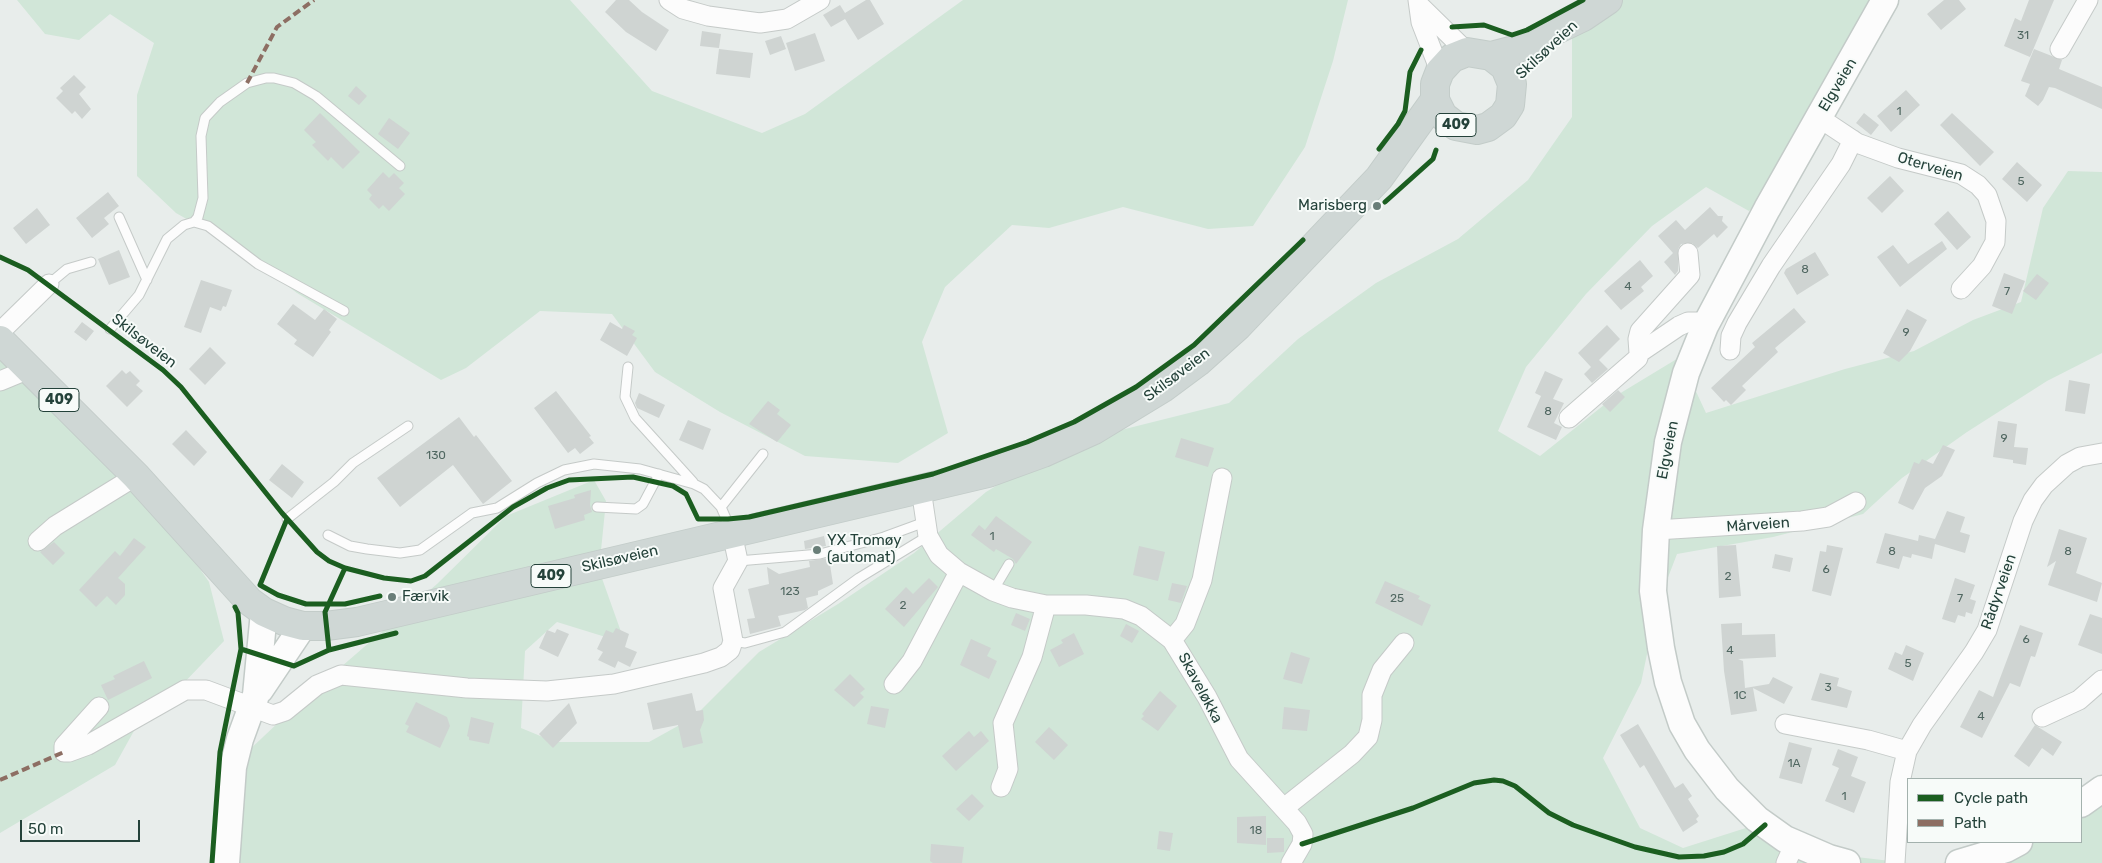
<!DOCTYPE html>
<meta charset="utf-8">
<style>
body{margin:0}
#map{position:relative;width:2102px;height:863px;overflow:hidden;background:#e8edeb;font-family:Rubik,sans-serif}
canvas{display:block}
.legend{position:absolute;left:1907px;top:778px;width:175px;height:65px;box-sizing:border-box;background:#f7fbf9;border:1px solid #a3b1ad;margin:0;padding:6px 9px;list-style:none;font-size:15px;color:#24423a}
.legend li{display:flex;align-items:center;gap:10px;height:25px}
.legend b{width:25px;border:1px solid #a3b1ad}
.scale{position:absolute;left:20px;top:820px;width:120px;height:22px;box-sizing:border-box;border:2px solid #24423a;border-top:0;padding-left:6px;font-size:15px;line-height:18px;white-space:nowrap;color:#24423a;-webkit-text-stroke:4px #f7fbf9;paint-order:stroke}
</style>
<div id="map">
<canvas width="2102" height="863"></canvas>
<ul class="legend">
<li><b style="height:6px;background:#1b5e20"></b>Cycle path</li>
<li><b style="height:6px;background:#8d6e63"></b>Path</li>
</ul>
<div class="scale">50 m</div>
</div>
<script>
const c = document.querySelector('canvas').getContext('2d');
c.lineJoin = 'round';
function paint(path, color) {
  c.fillStyle = color;
  c.fill(path, 'evenodd');
}
function shape(rows) {
  const path = new Path2D();
  for (const r of rows) {
    path.moveTo(r[0], r[1]);
    for (let i = 2; i < r.length; i += 2) path.lineTo(r[i], r[i + 1]);
  }
  return path;
}
function stroke(path, color, width, dash) {
  c.strokeStyle = color;
  c.lineWidth = width;
  c.lineCap = dash ? 'butt' : 'round';
  c.setLineDash(dash || []);
  c.stroke(path);
}
function drawText(font, color, halo, rows, align = 'center') {
  c.font = font + ' Rubik,sans-serif';
  c.lineWidth = 4;
  c.setLineDash([]);
  c.textBaseline = 'middle';
  c.strokeStyle = halo;
  c.fillStyle = color;
  for (const [text, x, y, turn = 0] of rows) {
    c.save();
    c.translate(x, y);
    c.rotate((+turn || 0) * Math.PI / 180);
    c.textAlign = isNaN(turn) ? turn : align;
    if (halo) c.strokeText(text, 0, 0);
    c.fillText(text, 0, 0);
    c.restore();
  }
}
const green = shape([
 [17,0,570,0,652,91,762,133,805,114,963,0,1348,0,1333,61,1305,147,1253,226,1208,229,1123,207,1049,228,1012,225,945,287,922,342,948,433,898,463,805,456,720,412,655,372,612,314,540,311,466,368,441,380,297,293,234,246,176,213,137,176,137,95,154,43,110,14,79,40,45,34],
 [1579,0,1887,0,1801,157,1749,211,1706,187,1652,226,1586,294,1526,367,1498,431,1540,456,1614,397,1680,357,1706,413,1845,369,1914,351,1973,320,2021,302,2043,208,2068,171,2102,172,2102,353,2047,381,1967,432,1902,478,1863,514,1773,537,1677,554,1657,606,1641,683,1603,758,1640,828,1683,848,1749,827,1839,855,1908,863,224,863,229,769,297,705,437,584,506,516,594,480,606,501,599,570,625,643,557,622,525,651,521,728,555,742,649,742,694,717,759,652,838,604,884,573,914,553,986,492,1065,444,1229,403,1298,339,1376,283,1458,239,1528,180,1572,117,1572,23],
 [0,346,155,504,209,582,224,641,179,688,135,729,115,765,0,833],
 [2102,795,2102,863,1943,863,2003,842,2081,842,2081,806]
]);
const building = shape([
 [616,0,629,0,642,12,669,30,656,51,626,32,605,12],
 [866,0,870,0,884,24,858,40,845,19,831,27,823,15,840,5,845,13],
 [1944,0,1959,0,1966,9,1941,30,1927,14],
 [2029,0,2054,0,2030,57,2004,46,2015,18,2021,21],
 [702,31,721,34,719,48,700,46],
 [815,33,825,61,795,71,786,43],
 [781,36,786,49,770,55,765,41],
 [719,49,753,53,750,78,716,74],
 [2034,49,2062,60,2059,69,2102,87,2102,109,2055,88,2049,87,2043,100,2038,106,2025,96,2030,84,2021,81],
 [74,75,86,87,79,94,91,109,82,119,75,111,72,114,56,98,63,91,60,88],
 [356,86,367,96,359,105,348,96],
 [1906,90,1920,105,1891,132,1877,116],
 [320,113,360,152,343,169,331,157,328,161,312,145,316,142,304,130],
 [1864,113,1879,125,1871,135,1856,123],
 [1952,113,1994,152,1980,166,1940,125],
 [389,118,410,133,398,149,378,134],
 [2017,162,2042,185,2027,202,2002,179],
 [383,172,389,178,394,173,404,183,399,188,405,194,389,211,383,205,379,209,369,199,372,195,367,190],
 [1890,176,1904,191,1882,213,1867,198],
 [108,192,119,206,104,218,109,224,92,238,76,218],
 [1710,207,1718,216,1723,216,1722,221,1728,227,1717,238,1714,234,1698,248,1692,243,1681,244,1678,249,1678,271,1675,275,1664,262,1673,253,1658,236,1676,220,1685,230],
 [37,208,50,225,26,244,13,228],
 [1948,211,1971,237,1957,250,1934,224],
 [1942,241,1947,249,1900,287,1877,257,1893,245,1908,264],
 [119,250,130,277,109,285,98,259],
 [1815,252,1829,275,1797,295,1784,273,1786,269],
 [1640,260,1653,276,1641,287,1644,291,1621,310,1604,291],
 [2004,273,2025,281,2012,314,1992,306],
 [2037,274,2049,283,2036,300,2023,291],
 [201,280,232,290,226,307,223,306,221,311,210,307,201,333,184,327],
 [293,304,315,320,324,309,337,319,329,330,331,332,313,357,294,344,297,340,277,324],
 [1794,308,1806,322,1775,348,1778,352,1742,386,1746,390,1731,405,1726,400,1724,402,1711,388,1755,347,1752,343],
 [1907,309,1927,320,1910,351,1899,362,1883,353],
 [82,322,94,331,86,341,74,332],
 [610,322,622,329,624,325,635,331,632,335,637,338,627,356,600,340],
 [1607,325,1620,339,1599,360,1608,369,1592,383,1584,374,1591,367,1578,353],
 [210,347,226,363,205,385,189,369],
 [122,370,126,374,130,371,140,381,136,385,143,391,127,407,106,386],
 [1545,371,1563,379,1553,399,1564,403,1554,423,1562,427,1556,440,1527,427,1541,396,1535,393],
 [2069,380,2090,384,2085,414,2065,411],
 [1618,390,1625,397,1610,412,1602,404],
 [556,391,591,436,589,437,594,443,580,454,575,448,568,453,534,408],
 [639,393,665,405,659,418,637,408,635,403],
 [768,401,780,410,777,414,791,425,777,442,749,424],
 [459,417,474,437,476,435,512,481,483,504,453,465,400,507,377,478],
 [688,420,711,429,703,450,679,440],
 [1998,421,2017,424,2014,447,2028,448,2026,465,2013,463,2013,460,1993,457],
 [186,430,207,452,194,466,172,444],
 [1181,438,1214,448,1208,467,1175,457],
 [1943,445,1955,450,1942,476,1925,488,1913,510,1898,503,1914,462,1919,464,1922,459,1933,464],
 [282,464,304,482,292,498,269,480],
 [591,490,590,505,592,512,584,515,585,520,555,529,548,506,575,498,574,495],
 [1947,511,1965,517,1960,532,1970,535,1965,553,1935,544,1932,559,1912,554,1911,558,1903,556,1899,569,1876,563,1885,533,1918,541,1919,535,1935,539],
 [996,516,1032,542,1016,564,1013,559,996,549,994,552,971,535,979,525,985,530],
 [2059,529,2087,538,2076,573,2102,583,2097,602,2048,585,2056,561,2047,567],
 [824,536,826,546,805,549,804,541],
 [134,538,146,547,118,578,125,584,125,595,116,605,107,596,96,607,79,590,115,551,120,556],
 [54,542,65,553,53,565,40,552],
 [1736,545,1741,596,1719,598,1717,546],
 [1827,545,1843,548,1831,596,1812,591,1820,551,1826,552],
 [1139,546,1165,552,1158,581,1133,575],
 [1775,554,1793,558,1790,572,1772,568],
 [829,558,833,584,818,591,818,595,806,598,808,608,805,610,778,616,781,626,750,634,747,619,755,618,748,589,769,584,767,567,779,574,810,567,809,561],
 [929,578,938,587,904,627,885,609,906,587,913,594],
 [1955,578,1975,585,1970,599,1976,601,1972,614,1966,612,1965,617,1958,615,1955,623,1942,619],
 [1385,581,1420,596,1418,599,1431,605,1422,626,1375,603],
 [1172,583,1187,586,1181,603,1168,600],
 [1016,613,1030,619,1025,631,1011,625],
 [2090,614,2102,618,2102,654,2078,645],
 [1742,623,1742,635,1775,634,1776,657,1738,659,1743,661,1745,688,1769,684,1773,677,1793,687,1784,704,1753,688,1757,711,1731,715,1724,671,1721,624],
 [1126,624,1139,631,1132,643,1120,636],
 [2020,625,2043,633,2035,657,2031,656,2020,687,2010,683,1982,738,1960,727,1979,690,1993,697],
 [616,628,629,634,625,647,637,652,630,667,618,661,615,668,598,660,603,652,597,649,606,630,613,633],
 [557,629,569,634,558,657,539,648,547,630,555,633],
 [1074,633,1084,654,1059,667,1050,650,1063,643,1061,640],
 [971,639,991,648,987,656,997,661,989,679,960,665],
 [1906,645,1924,653,1913,681,1888,669,1895,652,1902,655],
 [1291,652,1310,658,1302,684,1283,679],
 [144,661,152,678,108,700,101,685,115,679,113,676],
 [1820,673,1839,678,1837,686,1852,691,1847,708,1811,700],
 [850,674,865,689,860,693,864,697,854,707,834,690],
 [1160,691,1177,706,1158,731,1141,719,1144,716,1142,714],
 [692,693,696,711,703,710,704,720,700,730,703,743,683,748,678,725,653,730,647,703],
 [416,702,447,717,450,726,440,748,406,732,409,726,405,724],
 [569,703,577,723,553,748,539,734],
 [871,706,889,709,885,728,867,724],
 [1284,707,1310,710,1307,731,1282,729],
 [471,717,494,723,489,744,469,740,469,737,467,736],
 [1638,724,1675,788,1683,783,1692,796,1688,799,1699,816,1696,819,1698,822,1683,832,1644,765,1640,768,1620,735],
 [2035,725,2062,742,2053,756,2042,748,2029,767,2014,756],
 [1049,727,1068,745,1054,760,1035,742],
 [969,731,974,737,981,731,989,741,956,771,942,756],
 [1789,742,1812,748,1802,784,1779,778],
 [1838,749,1858,757,1851,776,1866,782,1854,813,1825,801,1839,768,1832,765],
 [972,794,984,806,969,821,956,809],
 [1266,816,1266,845,1237,843,1237,817],
 [1159,831,1173,833,1170,851,1157,849],
 [1267,838,1284,838,1284,852,1267,853],
 [931,844,964,847,962,863,933,863,930,861]
]);
const service = shape([
 [119,217,147,280],
 [194,222,198,217,203,198,201,136,205,118,220,102,247,83,266,78,274,78,294,83,316,96,400,166],
 [49,284,67,269,91,262],
 [110,329,139,295,167,239,184,225,194,222,208,226,258,264,344,311],
 [628,367,625,397,635,418,693,482],
 [597,507,636,509,643,504,659,474],
 [721,507,763,454],
 [287,519,334,482,353,463,408,426],
 [328,535,350,546,367,549,400,553,420,550,472,513,497,508,537,483,564,470,594,464,640,469,694,484,704,489,721,507,731,530],
 [738,561,820,554,884,537,925,522],
 [993,591,1009,564],
 [733,641,745,643,785,632,859,578,928,536]
]);
const minor = shape([
 [669,0,683,9,708,16,760,23,787,19,820,0],
 [1418,0,1421,22,1440,71],
 [1420,6,1467,52],
 [2060,49,2088,0],
 [1818,117,1857,143,1898,158,1961,174,1978,185,1987,195,1996,221,1995,242,1982,266,1961,289],
 [0,332,49,284],
 [1730,350,1731,336,1737,323,1771,266,1841,164,1853,140],
 [1639,353,1638,339,1640,331,1690,275,1688,253],
 [0,381,29,369],
 [1569,418,1638,358,1639,353,1679,326,1688,322,1698,322,1705,326],
 [921,489,928,536,939,555,959,572,993,591,1012,598,1046,605,1086,605,1124,609,1141,616,1172,640,1207,697,1239,759,1297,823,1303,834,1302,844,1291,863],
 [1656,530,1802,521,1828,517,1856,502],
 [38,541,55,526,136,476],
 [1172,640,1185,624,1202,580,1222,478],
 [894,684,912,661,959,572],
 [99,707,64,746,64,752,69,752,88,745,185,690,206,690,273,715,285,711,317,685,341,675,467,688,547,691,614,684,704,663,721,657,730,650,733,641,723,588,738,561,732,533],
 [2042,717,2079,700,2102,680],
 [1785,724,1868,740,1907,751],
 [1001,787,1008,769,1003,723,1032,657,1046,605],
 [1284,808,1352,754,1368,737,1372,720,1372,695,1382,670,1404,643],
 [1786,863,1795,843],
 [1895,863,1900,782,1907,751,1922,725,1974,652,1987,630,2023,521,2033,500,2044,485,2067,464,2080,457,2102,453]
]);
const secondary = shape([
 [260,690,303,626],
 [2081,804,2102,789],
 [226,863,233,767,240,739,256,695,264,612],
 [1847,863,1829,858,1785,839,1757,819,1727,789,1697,750,1682,724,1668,682,1661,648,1653,591,1656,530,1668,442,1686,373,1705,326,1767,209,1885,0],
 [1959,863,2006,849,2019,842]
]);
const primary = shape([
 [1491,56,1505,67,1512,84,1510,105,1503,116,1488,127,1477,130,1456,126,1443,116,1435,100,1435,84,1440,71,1452,58,1467,52,1491,56,1514,50,1583,17,1608,0],
 [0,340,136,476,249,601,264,612,284,621,303,626,326,626,357,622,988,473,1043,453,1094,430,1163,388,1198,362,1238,326,1379,178,1435,100]
]);
const quiet = shape([
 [247,83,277,27,314,0],
 [0,780,64,752]
]);
const cycleway = shape([
 [1452,27,1484,25,1512,35,1527,30,1583,0],
 [1379,149,1398,124,1405,111,1410,72,1421,50],
 [1385,202,1433,159,1436,150],
 [0,257,28,270,163,370,181,387,282,513,317,552,329,561,345,568,384,578,411,581,425,576,513,507,547,488,569,480,633,477,673,486,686,494,698,519,728,519,749,517,933,474,1027,442,1074,422,1136,387,1194,345,1303,240],
 [287,519,260,585,278,595,306,604,345,604,380,596],
 [235,607,238,613,241,649,294,666,329,650,396,633],
 [329,650,325,612,345,568],
 [1302,844,1413,808,1474,783,1494,780,1503,781,1515,786,1549,813,1573,825,1635,847,1679,857,1704,856,1724,852,1743,844,1765,825],
 [212,863,220,752,241,649]
]);
const markers = [
 [1377,206,5,"#697e78"],
 [817,550,5,"#697e78"],
 [392,597,5,"#697e78"]
];
const numberNames = [
 ["31",2023,36],
 ["1",1899,112],
 ["5",2021,182],
 ["8",1805,270],
 ["4",1628,287],
 ["7",2007,292],
 ["9",1906,333],
 ["8",1548,412],
 ["9",2004,439],
 ["130",436,456],
 ["1",992,537],
 ["8",1892,552],
 ["8",2068,552],
 ["6",1826,570],
 ["2",1728,577],
 ["123",790,592],
 ["25",1397,599],
 ["7",1960,599],
 ["2",903,606],
 ["6",2026,640],
 ["4",1730,651],
 ["5",1908,664],
 ["3",1828,688],
 ["1C",1740,696],
 ["4",1981,717],
 ["1A",1794,764],
 ["1",1844,797],
 ["18",1256,831]
];
const shields = [
 [1456,125,40],
 [59,400,40],
 [551,576,40]
];
const shieldNames = [
 ["409",1456,125],
 ["409",59,400],
 ["409",551,576]
];
const streetNames = [
 ["Skilsøveien",1547,50,-43],
 ["Elgveien",1838,85,-59],
 ["Oterveien",1930,167,17],
 ["Skilsøveien",144,341,38],
 ["Skilsøveien",1177,375,-37],
 ["Elgveien",1668,450,-79],
 ["Mårveien",1758,525,-4],
 ["Skilsøveien",620,559,-13],
 ["Rådyrveien",1999,592,-71],
 ["Skaveløkka",1200,688,62]
];
const poiNames = [
 ["Marisberg",1367,206,"right"],
 ["YX Tromøy",827,541],
 ["(automat)",827,558],
 ["Færvik",402,597]
];
paint(green, '#d1e6d8');
paint(building, '#cfd4d2');
stroke(service, '#c5cac8', 11);
stroke(minor, '#c5cac8', 21);
stroke(secondary, '#c3cbc8', 29);
stroke(primary, '#c3ccc9', 30);
stroke(service, '#fcfcfc', 9);
stroke(minor, '#fcfcfc', 19);
stroke(secondary, '#fcfcfc', 26);
stroke(primary, '#cfd7d5', 28);
stroke(quiet, '#8d6e63', 4, [8, 4]);
stroke(cycleway, '#1b5e20', 5);
for (const [x, y, r, color] of markers) {
  const dot = new Path2D();
  dot.arc(x, y, r, 0, 2 * Math.PI);
  c.fillStyle = color;
  c.fill(dot);
  stroke(dot, '#f7fbf9', 2);
}
drawText('12px', '#506761', null, numberNames);
for (const [x, y, w] of shields) {
  const box = new Path2D();
  box.roundRect(x - w / 2, y - 11.5, w, 23, 4);
  c.fillStyle = '#f7fbf9';
  c.fill(box);
  stroke(box, '#24423a', 1);
}
drawText('bold 14px', '#24423a', null, shieldNames);
drawText('15px', '#24423a', '#f7fbf9', streetNames);
drawText('15px', '#24423a', '#f7fbf9', poiNames, 'left');
</script>
